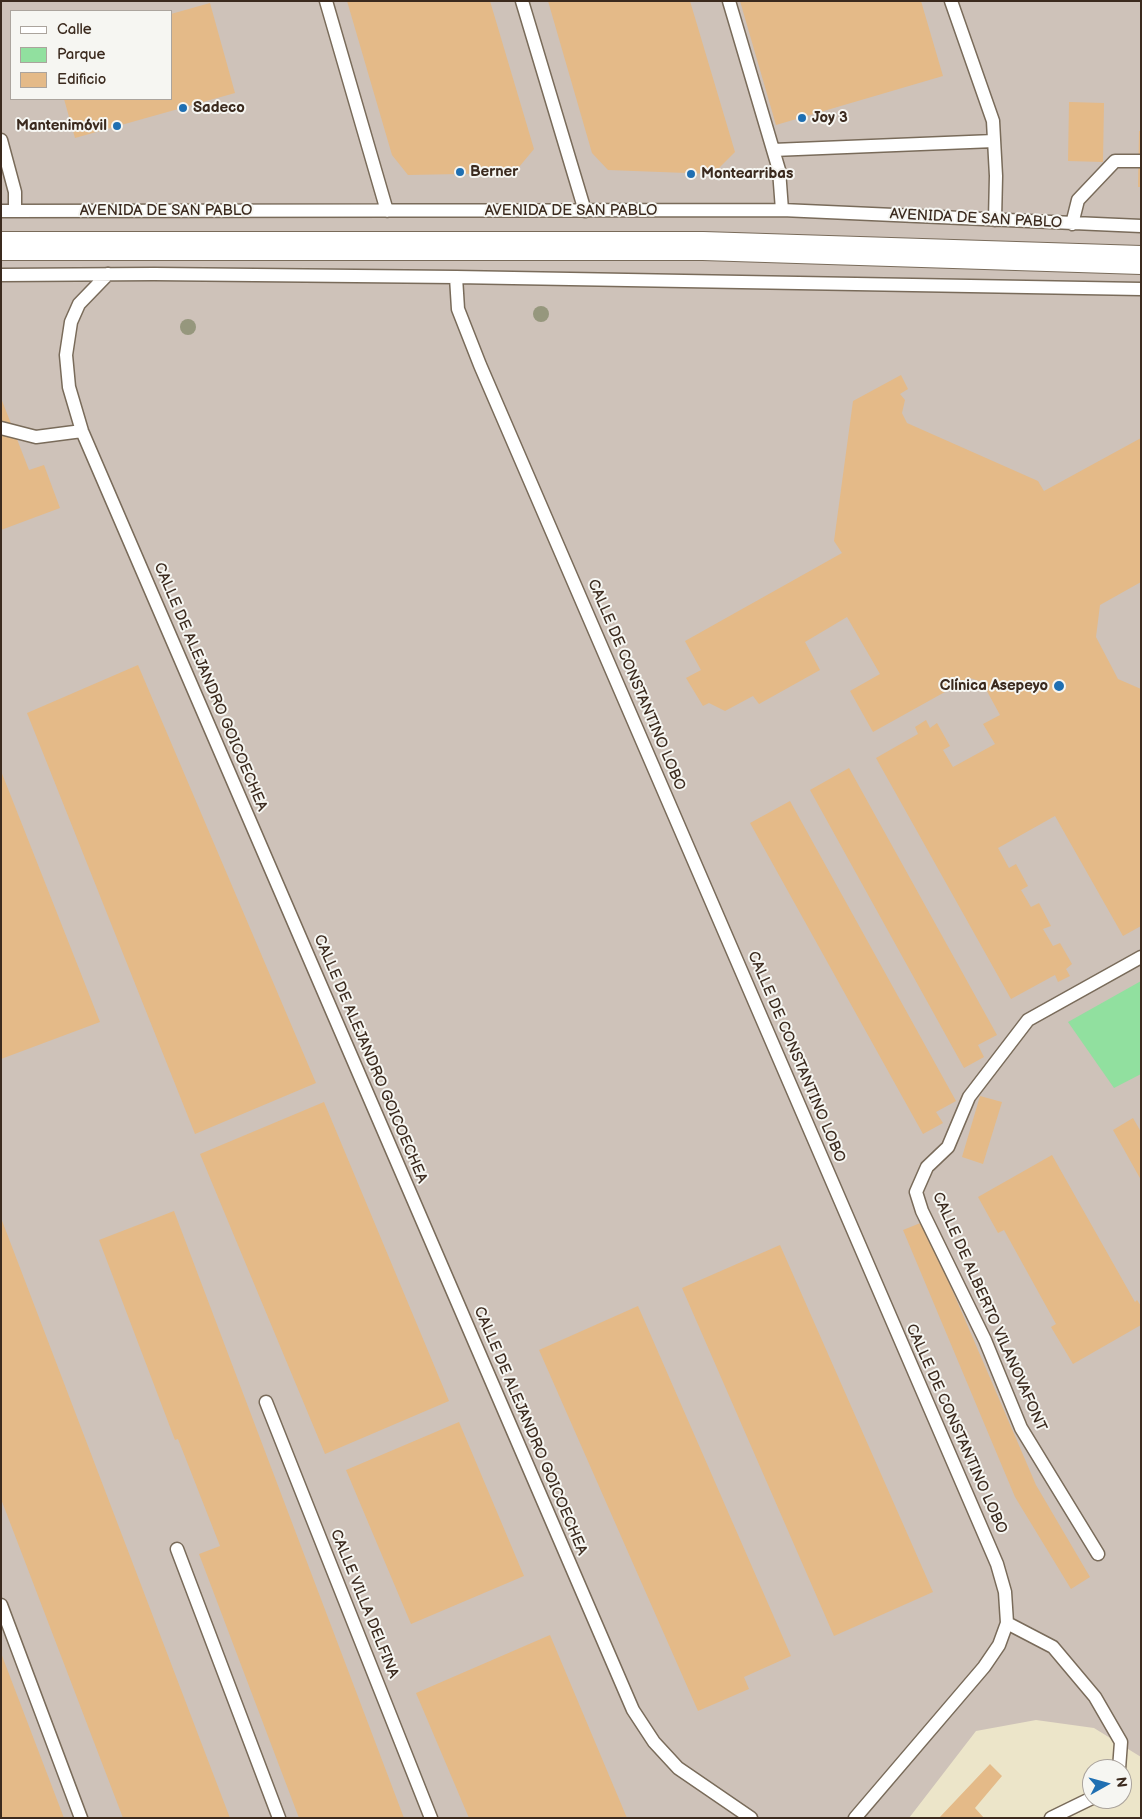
<!DOCTYPE html>
<meta charset="utf-8">
<style>
body{margin:0}
#map{position:relative;width:1142px;height:1819px;overflow:hidden;background:#ece5c9;font-family:"Balsamiq Sans",sans-serif}
canvas{display:block}
.frame{position:absolute;inset:0;border:2px solid #3b2a1e;pointer-events:none}
.legend{position:absolute;left:10px;top:10px;width:162px;height:90px;box-sizing:border-box;background:#f6f6f2;border:1px solid #aba49d;margin:0;padding:6px 9px;list-style:none;font-size:15px;color:#3b2a1e}
.legend li{display:flex;align-items:center;gap:10px;height:25px}
.legend b{width:25px;border:1px solid #aba49d}
.north{position:absolute;left:1082px;top:1759px;width:50px;height:50px;box-sizing:border-box;background:#f6f6f2;border:1px solid #aba49d;border-radius:50%;rotate:83deg;font-size:14px;font-weight:700;line-height:20px;text-align:center;color:#3b2a1e}
.north::after{content:'';display:block;margin:auto;width:18px;height:22px;background:#1f6fb2;clip-path:polygon(50% 0,100% 100%,50% 72%,0 100%)}
</style>
<div id="map">
<canvas width="1142" height="1819"></canvas>
<div class="frame"></div>
<ul class="legend">
<li><b style="height:6px;background:#fff"></b>Calle</li>
<li><b style="height:14px;background:#91e09f"></b>Parque</li>
<li><b style="height:14px;background:#e4ba88"></b>Edificio</li>
</ul>
<div class="north">N</div>
</div>
<script>
const c = document.querySelector('canvas').getContext('2d');
c.lineJoin = 'round';
function paint(path, color) {
  c.fillStyle = color;
  c.fill(path, 'evenodd');
}
function shape(rows) {
  const path = new Path2D();
  for (const r of rows) {
    path.moveTo(r[0], r[1]);
    for (let i = 2; i < r.length; i += 2) path.lineTo(r[i], r[i + 1]);
  }
  return path;
}
function stroke(path, color, width, dash) {
  c.strokeStyle = color;
  c.lineWidth = width;
  c.lineCap = dash ? 'butt' : 'round';
  c.setLineDash(dash || []);
  c.stroke(path);
}
function drawText(font, color, halo, rows, align = 'center') {
  c.font = font + ' "Balsamiq Sans",sans-serif';
  c.lineWidth = 4;
  c.setLineDash([]);
  c.textBaseline = 'middle';
  c.strokeStyle = halo;
  c.fillStyle = color;
  for (const [text, x, y, turn = 0] of rows) {
    c.save();
    c.translate(x, y);
    c.rotate((+turn || 0) * Math.PI / 180);
    c.textAlign = isNaN(turn) ? turn : align;
    if (halo) c.strokeText(text, 0, 0);
    c.fillText(text, 0, 0);
    c.restore();
  }
}
const industrial = shape([
 [1,1,1141,1,1141,1757,1094,1728,1036,1720,976,1731,909,1818,1,1818],
 [11,11,171,11,171,99,11,99]
]);
const green = shape([
 [1141,981,1141,1074,1114,1088,1068,1022]
]);
const building = shape([
 [347,1,490,1,534,149,514,173,408,175,392,155],
 [548,1,690,1,735,152,713,174,608,170,592,153],
 [740,1,921,1,943,76,776,125],
 [210,3,235,93,75,138,64,99,171,99,171,14],
 [1069,102,1104,103,1103,162,1068,161],
 [1139,131,1141,131,1141,187,1138,187],
 [901,375,908,389,900,394,905,400,902,413,907,423,1038,481,1044,491,1141,438,1141,582,1100,605,1096,637,1118,679,1141,689,1141,926,1123,936,1055,816,998,848,1009,868,1016,864,1028,886,1021,890,1031,907,1039,903,1051,926,1043,929,1053,946,1060,943,1072,964,1066,969,1070,976,1058,982,1055,975,1011,999,876,758,918,734,915,727,926,720,930,728,937,723,950,746,943,750,953,767,995,744,983,724,1000,715,982,682,970,678,873,732,850,691,880,674,847,617,805,642,820,670,759,704,753,696,725,711,709,703,703,706,686,678,701,670,685,641,842,553,834,541,853,401],
 [1,398,29,470,44,465,60,508,1,530],
 [138,665,316,1083,195,1134,27,713],
 [849,768,997,1035,978,1045,984,1057,964,1068,810,790],
 [1,771,100,1022,1,1059],
 [790,801,956,1101,936,1112,943,1123,923,1134,750,823],
 [980,1096,1002,1102,983,1164,962,1157],
 [324,1102,449,1401,325,1454,200,1154],
 [1133,1118,1141,1132,1141,1180,1113,1130],
 [1052,1155,1135,1302,1137,1300,1141,1306,1141,1325,1073,1364,1051,1327,1056,1324,1004,1230,998,1233,978,1197],
 [174,1211,277,1483,404,1818,299,1818,199,1554,220,1546,178,1439,175,1440,99,1240],
 [1,1218,230,1818,123,1818,1,1499],
 [923,1222,1036,1485,1090,1577,1071,1589,1015,1497,903,1230],
 [780,1245,933,1592,834,1636,682,1288],
 [638,1306,791,1656,744,1677,749,1689,698,1711,539,1350],
 [459,1422,524,1576,411,1624,346,1470],
 [550,1635,627,1818,469,1818,416,1693],
 [1,1653,64,1818,1,1818],
 [990,1764,1002,1776,975,1808,984,1818,939,1818]
]);
const lane = shape([
 [326,1,387,211],
 [522,1,585,211],
 [729,1,779,170,782,210],
 [951,1,993,121,996,176,995,220],
 [1,140,15,192,15,211],
 [773,150,994,141],
 [1,211,782,210,1141,226],
 [1072,224,1078,200,1115,161,1141,161],
 [108,274,79,304,71,322,66,355,69,387,82,431,633,1710,654,1742,678,1768,751,1818],
 [1,275,154,274,456,277,1141,289],
 [456,277,458,309,480,365,997,1564,1005,1592,1007,1623,999,1645,984,1667,855,1818],
 [1,428,36,437,82,431],
 [266,1402,431,1818],
 [177,1549,279,1818],
 [1098,1554,1021,1428,985,1340,922,1211,916,1192,927,1167,948,1147,969,1097,1028,1020,1141,957],
 [1,1605,81,1818],
 [1007,1623,1053,1647,1095,1697,1121,1742,1119,1769],
 [1051,1818,1092,1798]
]);
const secondary = shape([
 [1,246,703,246,1141,260]
]);
const trees = [
 [541,314],
 [188,327]
];
const markers = [
 [183,108,5,"#1f6fb2"],
 [802,118,5,"#1f6fb2"],
 [117,126,5,"#1f6fb2"],
 [460,172,5,"#1f6fb2"],
 [691,174,5,"#1f6fb2"],
 [1059,686,6,"#1f6fb2"]
];
const poiNames = [
 ["Sadeco",193,108],
 ["Joy 3",812,118],
 ["Mantenimóvil",107,126,"right"],
 ["Berner",470,172],
 ["Montearribas",701,174],
 ["Clínica Asepeyo",1048,686,"right"]
];
const streetNames = [
 ["AVENIDA DE SAN PABLO",166,211],
 ["AVENIDA DE SAN PABLO",571,211],
 ["AVENIDA DE SAN PABLO",976,219,3],
 ["CALLE DE CONSTANTINO LOBO",636,685,67],
 ["CALLE DE ALEJANDRO GOICOECHEA",210,687,67],
 ["CALLE DE CONSTANTINO LOBO",796,1057,67],
 ["CALLE DE ALEJANDRO GOICOECHEA",370,1059,67],
 ["CALLE DE ALBERTO VILANOVAFONT",989,1312,66],
 ["CALLE DE CONSTANTINO LOBO",956,1429,66],
 ["CALLE DE ALEJANDRO GOICOECHEA",530,1431,67],
 ["CALLE VILLA DELFINA",364,1604,68]
];
paint(industrial, '#cec2b9');
paint(green, '#91e09f');
paint(building, '#e4ba88');
stroke(lane, '#796b5a', 15);
stroke(secondary, '#796b5a', 30);
stroke(lane, '#fff', 12);
stroke(secondary, '#fff', 28);
c.fillStyle = '#96977d';
for (const [x, y] of trees) {
  c.beginPath();
  c.arc(x, y, 8, 0, 2 * Math.PI);
  c.fill();
}
for (const [x, y, r, color] of markers) {
  const dot = new Path2D();
  dot.arc(x, y, r, 0, 2 * Math.PI);
  c.fillStyle = color;
  c.fill(dot);
  stroke(dot, '#f6f6f2', 2);
}
drawText('bold 15px', '#3b2a1e', '#f6f6f2', poiNames, 'left');
drawText('15px', '#3b2a1e', '#f6f6f2', streetNames);
</script>
